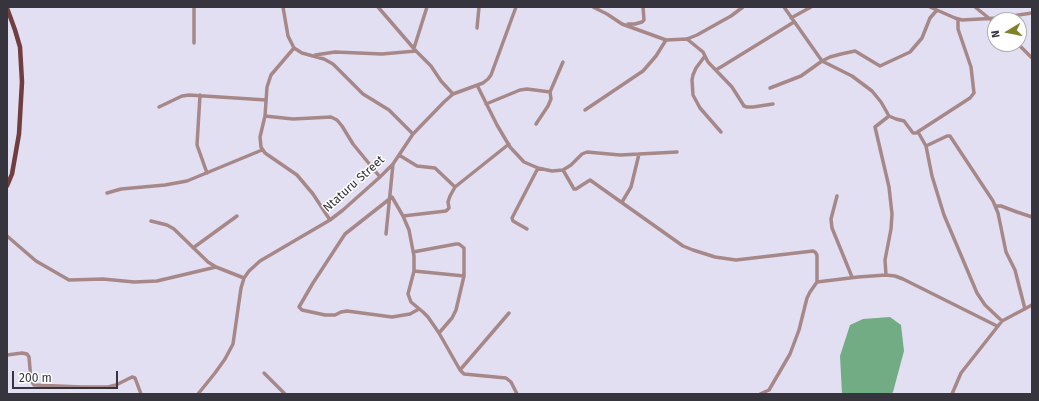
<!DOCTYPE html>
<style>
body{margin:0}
#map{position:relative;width:1039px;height:401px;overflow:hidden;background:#e2dff3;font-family:"Fira Sans",sans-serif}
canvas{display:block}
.frame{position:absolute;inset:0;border:8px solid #36343c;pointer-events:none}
.north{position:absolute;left:987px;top:12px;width:40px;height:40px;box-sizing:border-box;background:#fff;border:1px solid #afaeb1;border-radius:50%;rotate:260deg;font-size:11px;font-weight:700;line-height:16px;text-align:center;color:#36343c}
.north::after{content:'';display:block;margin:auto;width:14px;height:18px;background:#80812a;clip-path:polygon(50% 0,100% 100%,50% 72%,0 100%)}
.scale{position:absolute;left:12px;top:371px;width:106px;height:18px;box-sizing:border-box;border:2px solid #36343c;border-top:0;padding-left:5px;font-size:12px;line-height:14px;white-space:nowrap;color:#36343c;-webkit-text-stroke:3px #fff;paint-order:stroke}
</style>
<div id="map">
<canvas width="1039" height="401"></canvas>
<div class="frame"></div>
<div class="north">N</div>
<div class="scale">200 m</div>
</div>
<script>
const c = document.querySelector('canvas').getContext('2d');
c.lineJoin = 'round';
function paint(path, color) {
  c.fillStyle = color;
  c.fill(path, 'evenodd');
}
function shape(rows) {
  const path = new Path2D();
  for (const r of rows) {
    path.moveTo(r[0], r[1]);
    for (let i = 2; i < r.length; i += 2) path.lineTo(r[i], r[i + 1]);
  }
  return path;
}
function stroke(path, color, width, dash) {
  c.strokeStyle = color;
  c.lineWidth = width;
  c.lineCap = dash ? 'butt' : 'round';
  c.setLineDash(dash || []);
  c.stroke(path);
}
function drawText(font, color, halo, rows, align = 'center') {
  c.font = font + ' "Fira Sans",sans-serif';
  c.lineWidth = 3;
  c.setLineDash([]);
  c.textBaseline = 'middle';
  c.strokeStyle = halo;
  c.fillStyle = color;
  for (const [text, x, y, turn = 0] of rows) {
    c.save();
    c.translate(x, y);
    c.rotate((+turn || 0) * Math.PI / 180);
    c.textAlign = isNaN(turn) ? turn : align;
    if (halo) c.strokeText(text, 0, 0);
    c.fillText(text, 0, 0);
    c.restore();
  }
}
const forest = shape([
 [890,317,901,325,904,351,893,392,891,394,842,394,840,356,850,325,863,319]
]);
const minor = shape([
 [283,7,288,36,294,48,302,53,324,59,333,64,363,94,389,110,413,134],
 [378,7,416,51,431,66,441,81,453,94],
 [593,7,607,14,622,24,666,40,687,39,697,35,731,16,743,7],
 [784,7,822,61,852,76,872,91,881,102,889,116,896,119,904,121,913,133,916,133,970,98,974,93,971,67,958,29,958,19],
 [930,7,955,18,962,20,998,18,1032,13],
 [975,7,995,23],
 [791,18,811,7],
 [628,24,635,24,642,22,644,20,643,7],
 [477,28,479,7],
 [687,39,703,52,708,62,732,87,744,106,747,107,753,107,773,104],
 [194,43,194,7],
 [1018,44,1032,58],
 [294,48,271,75,267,87,265,116,260,137,261,147,265,153,297,175,313,194,330,220],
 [414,48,427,7],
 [315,55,335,52,382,54,416,51],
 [705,56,696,68,693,75,692,80,693,95,700,108,721,132],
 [716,70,794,22],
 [477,85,497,125,510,147,524,162,538,168,552,171,563,170,571,165,582,154,587,152,620,155,677,152],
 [770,88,801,76,822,61,830,57,841,54,855,51,880,66,910,52,922,38,930,18,937,10],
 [200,95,197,145,207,173],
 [486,104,520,90,527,89,550,92],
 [159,107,182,96,189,95,266,100],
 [585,110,643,71,656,56,666,40],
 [265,116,293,119,331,117,337,120,342,126,353,144,380,177],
 [536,124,548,106,551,99,550,92,563,62],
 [918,132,926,146,932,176,944,215,977,293,985,305,1002,321],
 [926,146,947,136,950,136,993,201,998,213,1006,252,1015,270,1025,309],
 [399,155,417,166,435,168,455,187],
 [563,170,574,189,576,189,590,180,683,246,693,250,715,257,736,260,813,251,815,252,817,255,817,282],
 [107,193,121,189,165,185,187,181,262,150],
 [837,196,831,219,832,228,852,277],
 [622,202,631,187,639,154],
 [995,206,1001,206,1017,212,1032,217],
 [403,216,446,211,449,208,448,202,450,196,455,187,509,144],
 [151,221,167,225,174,229,208,262,216,267,244,278],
 [527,229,513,221,512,218,538,168],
 [386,234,393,164],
 [7,236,36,261,69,280,103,279,134,282,157,281,216,267],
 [193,248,237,216],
 [413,252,456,244,459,244,464,248,464,276,456,310,452,318,439,333],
 [414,271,464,276],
 [886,275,895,276,903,279,997,326],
 [419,309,410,314,392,317,347,311,341,312,335,315,325,315,302,310,299,307,313,283,345,234,392,197,403,216,409,230,414,256,414,271,408,294,411,302,423,312,428,317,439,333,460,370,464,374,506,378,511,382,517,394],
 [7,355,22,353,27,354,29,357,31,380,34,385,82,387,108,387,116,385,132,377,135,378,141,394],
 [460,370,509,313],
 [264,373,285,394],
 [198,394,215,373,225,359,233,344,241,288,244,278,249,271,260,261,330,220,343,210,380,177,393,164,413,134,444,102,453,94,483,83,488,79,491,75,516,7],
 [760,394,769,390,790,354,799,330,807,298,810,292,817,282,858,277,886,275,885,260,891,229,892,214,889,187,875,127,889,116],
 [952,394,961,373,1002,321,1032,305]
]);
const major = shape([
 [7,8,15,30,20,47,22,82,19,134,12,174,7,186]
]);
const streetNames = [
 ["Ntaturu Street",354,184,-42]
];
paint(forest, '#72ac84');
stroke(minor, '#a78888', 3.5);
stroke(major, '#713e40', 4.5);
drawText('12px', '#36343c', '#fff', streetNames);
</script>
